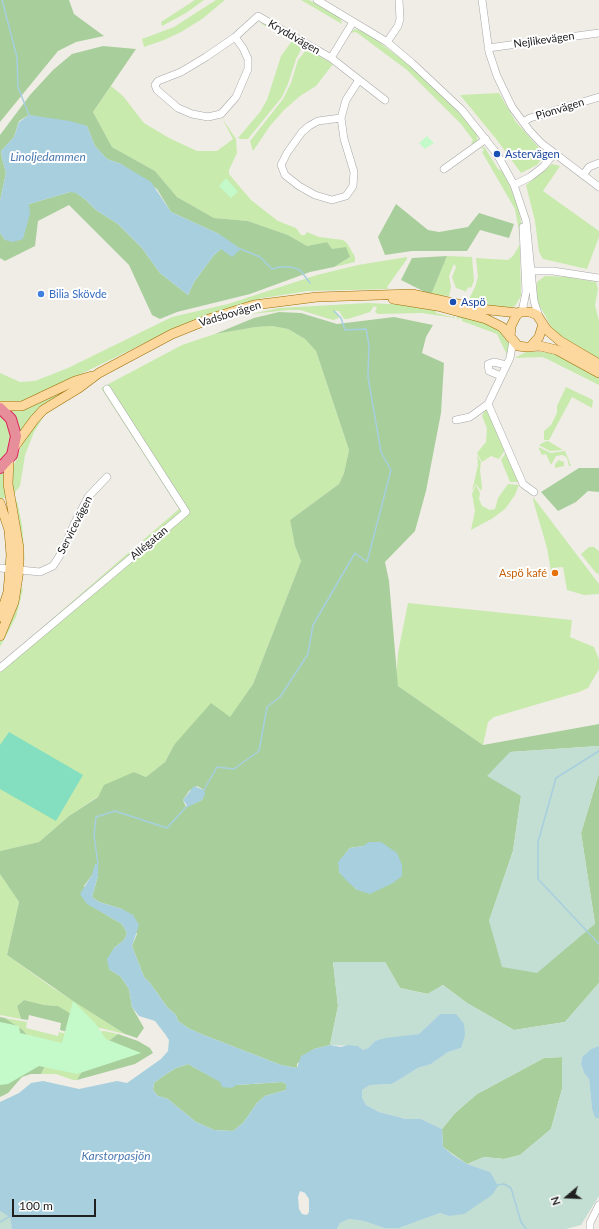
<!DOCTYPE html>
<meta charset="utf-8">
<style>
body{margin:0}
#map{position:relative;width:599px;height:1229px;overflow:hidden;background:#f0ede6;font-family:Lato,sans-serif}
canvas{display:block}
.north{position:absolute;left:547px;top:1177px;width:40px;height:40px;-webkit-text-stroke:3px #fff;paint-order:stroke;rotate:251deg;font-size:11px;font-weight:700;line-height:16px;text-align:center;color:#202020}
.north::after{content:'';display:block;margin:auto;width:14px;height:18px;background:#202020;clip-path:polygon(50% 0,100% 100%,50% 72%,0 100%)}
.scale{position:absolute;left:12px;top:1199px;width:84px;height:18px;box-sizing:border-box;border:2px solid #202020;border-top:0;padding-left:5px;font-size:12px;line-height:14px;white-space:nowrap;color:#202020;-webkit-text-stroke:3px #fff;paint-order:stroke}
</style>
<div id="map">
<canvas width="599" height="1229"></canvas>
<div class="north">N</div>
<div class="scale">100 m</div>
</div>
<script>
const c = document.querySelector('canvas').getContext('2d');
c.lineJoin = 'round';
function paint(path, color) {
  c.fillStyle = color;
  c.fill(path, 'evenodd');
}
function shape(rows) {
  const path = new Path2D();
  for (const r of rows) {
    path.moveTo(r[0], r[1]);
    for (let i = 2; i < r.length; i += 2) path.lineTo(r[i], r[i + 1]);
  }
  return path;
}
function stroke(path, color, width, dash) {
  c.strokeStyle = color;
  c.lineWidth = width;
  c.lineCap = dash ? 'butt' : 'round';
  c.setLineDash(dash || []);
  c.stroke(path);
}
function drawText(font, color, halo, rows, align = 'center') {
  c.font = font + ' Lato,sans-serif';
  c.lineWidth = 4;
  c.setLineDash([]);
  c.textBaseline = 'middle';
  c.strokeStyle = halo;
  c.fillStyle = color;
  for (const [text, x, y, turn = 0] of rows) {
    c.save();
    c.translate(x, y);
    c.rotate((+turn || 0) * Math.PI / 180);
    c.textAlign = isNaN(turn) ? turn : align;
    if (halo) c.strokeText(text, 0, 0);
    c.fillText(text, 0, 0);
    c.restore();
  }
}
const grass = shape([
 [195,0,204,0,186,13,162,26,161,22],
 [216,0,225,0,202,19,181,32,164,40,144,47,142,39,174,27],
 [301,0,309,0,340,17,342,24],
 [260,23,265,24,303,46,296,59,288,84,282,97,248,139,241,139,238,138,260,112,267,100,281,56,292,41],
 [355,29,362,31,370,35,413,68,459,112,478,134,477,141,473,144,471,143,473,140,461,124,407,70,356,32,350,33],
 [307,49,333,64,316,86,300,96,284,110,270,126,253,151,250,141,283,99,291,83,298,60],
 [111,86,123,96,144,123,169,138,197,151,217,151,233,139,222,118,236,139,237,153,229,170,229,174,251,200,278,221,296,228,301,235,305,235,307,232,319,237,343,240,347,243,355,257,355,262,334,267,350,257,332,249,327,242,307,246,288,235,248,221,214,218,177,197,155,171,112,147,93,112],
 [499,93,516,122,540,149,543,157,537,165,521,173,497,140,460,95],
 [480,146,485,148,498,169,502,171,507,180,517,203,521,221,522,234,520,237,515,209,482,152,484,150],
 [552,164,560,166,543,191,599,231,599,237,587,269,543,259,539,252,535,221,526,185],
 [522,241,520,255,521,296,515,306,509,308,484,306,468,301,475,287,478,277,476,258,508,260,513,256],
 [447,256,472,257,474,281,471,288,469,287,466,290,467,292,456,288,452,277,456,267,454,264,449,276,451,287,449,296,431,295],
 [407,257,407,259,387,287,389,289,308,291,263,298,238,305,169,331,26,401,20,403,0,401,0,373,20,382,35,381,68,368,172,317,228,304,317,275,358,265],
 [545,276,567,277,596,282,598,289,595,305,599,321,599,360,571,344,553,330,538,303,536,293,537,282],
 [368,303,409,305,436,310,436,313,452,317,454,316,455,318,422,313,378,314,375,312,377,308,374,306,370,312,348,319,344,319,339,311,335,311,339,318,333,320,300,310,289,310,251,314,279,308],
 [458,315,482,321,499,330,509,344,507,355,497,334,462,321,462,319,459,318,457,320],
 [272,326,288,329,305,339,316,351,349,450,344,473,339,484,290,520,295,546,301,561,253,684,230,718,174,745,165,762,146,777,134,772,69,816,39,842,0,851,0,664,179,509,101,388,182,345,215,334,256,327],
 [526,352,542,352,557,354,599,377,599,385,547,359,542,357,515,358],
 [77,384,19,436,9,411,27,409],
 [566,387,593,400,592,408,572,397,549,440,544,440,544,431,551,425,557,413,557,406],
 [57,406,44,416,34,432,25,455,20,486,13,495,12,470,24,439,31,428,48,411],
 [485,410,488,411,505,450,499,459,491,456,482,462,477,453,486,442,487,428,482,416],
 [0,412,5,417,12,432,11,448,0,464],
 [546,441,548,441,563,450,550,451,539,445],
 [538,447,551,453,565,451,571,466,569,466,567,458,563,455,556,456,551,465,546,454,542,455],
 [506,452,519,482,510,482,501,460],
 [477,455,481,462,480,470,482,487,481,491,476,484,472,491,478,465],
 [559,460,564,462,564,466,555,468,555,464],
 [4,467,8,497,0,499,0,470],
 [508,484,519,485,515,495,505,509,493,518,471,530,475,511,472,494,476,485,480,493,479,499,482,506,490,510,495,509,498,498],
 [533,497,599,584,599,594,584,595,567,590,563,567,552,568,551,571,547,548,533,500],
 [13,499,17,501,22,525,25,563],
 [589,547,594,547,599,551,599,574,596,573,581,554],
 [20,587,23,589,16,617,0,647,0,640],
 [408,603,572,620,570,637,594,647,599,659,599,669,588,688,579,692,494,717,488,722,483,745,398,686,396,680,398,653],
 [0,874,19,902,7,955,50,986,125,1034,100,1028,71,1033,58,1006,44,1005,24,1000,17,1006,21,1019,0,1015],
 [5,1018,27,1022,26,1028,58,1036,59,1032,71,1035,104,1031,118,1034,92,1053,77,1080,73,1080,56,1074,41,1074,47,1062,23,1030]
]);
const forest = shape([
 [0,0,69,0,74,14,104,36,76,42,58,51,0,122],
 [103,46,136,49,93,112,112,147,155,171,177,197,214,218,248,221,288,235,307,246,327,242,332,249,346,247,350,257,334,267,310,272,250,294,177,312,160,319,152,315,129,265,69,205,38,221,35,246,5,261,0,258,0,233,5,240,29,204,70,192,75,192,86,200,96,210,118,224,142,248,160,273,188,295,194,282,214,255,221,249,219,234,171,212,157,189,121,164,107,159,95,146,87,126,29,115,19,121,14,137,1,151,2,158,6,173,0,201,0,135,30,95,53,70,72,54],
 [396,204,428,230,439,232,468,227,479,213,514,224,509,238,480,230,467,251,412,251,385,255,378,237],
 [447,256,431,295,401,280,412,258],
 [279,312,301,313,337,324,394,317,433,325,426,337,422,353,444,363,441,413,426,491,415,531,385,562,389,581,398,686,483,745,599,724,599,746,510,752,521,796,513,851,489,921,595,924,581,833,599,773,599,983,565,1022,514,1030,467,1003,443,985,428,994,400,988,385,962,333,962,338,1006,330,1045,314,1049,297,1064,297,1068,281,1065,201,1034,188,1028,178,1021,176,1015,167,1007,150,983,144,977,132,946,137,934,122,909,99,902,92,897,98,876,92,875,84,886,103,913,122,924,127,933,124,940,114,948,109,969,121,977,129,989,132,1007,144,1028,137,1038,125,1034,73,1001,7,955,19,902,0,874,0,851,39,842,69,816,98,797,104,785,134,772,146,777,165,762,174,745,211,703,230,717,253,684,301,561,295,546,290,520,339,484,344,473,349,450,316,351,305,339,288,329,272,326,256,327,215,334,254,318],
 [197,786,204,790,202,800,186,807,183,800,189,791],
 [363,846,357,890,339,872,345,854,350,848],
 [579,468,599,468,599,492,588,491,576,502,558,511,541,492],
 [24,1000,44,1005,58,1006,79,1019,71,1033,60,1030,61,1023,29,1015,28,1020,21,1019,17,1006],
 [0,1017,5,1018,23,1030,47,1062,41,1074,31,1074,22,1077,8,1093,0,1097],
 [118,1034,138,1041,150,1048,153,1053,135,1064,77,1080,92,1053],
 [562,1057,562,1089,551,1129,520,1155,504,1159,484,1157,467,1164,443,1147,442,1129,455,1113,477,1094,544,1058],
 [188,1064,221,1082,236,1085,282,1082,286,1084,286,1090,265,1096,257,1103,243,1123,233,1131,214,1130,196,1122,175,1105,168,1099,158,1096,153,1090,154,1083,166,1074,176,1068]
]);
const wetland = shape([
 [599,746,599,773,581,833,595,924,537,973,502,967,489,921,513,851,521,796,487,776,510,752],
 [333,962,385,962,400,988,427,994,443,985,467,1003,514,1030,565,1022,599,983,599,1046,591,1049,582,1057,581,1064,584,1073,589,1079,592,1109,595,1118,599,1118,599,1196,581,1225,566,1229,337,1229,340,1223,349,1219,364,1221,384,1228,399,1228,440,1213,449,1216,492,1195,490,1172,467,1164,484,1157,504,1159,520,1155,551,1129,562,1089,562,1057,544,1058,477,1094,455,1113,442,1129,421,1119,406,1119,379,1112,366,1105,361,1098,362,1090,370,1085,392,1084,418,1068,431,1064,448,1052,461,1048,440,1014,419,1034,375,1041,368,1048,363,1050,358,1046,330,1045,338,1006],
 [0,1211,10,1216,12,1229,0,1229]
]);
const park = shape([
 [427,136,434,143,425,149,419,143],
 [226,178,238,192,231,198,219,186],
 [73,1001,95,1023,106,1039,141,1053,77,1074,39,1066,8,1084,0,1085,0,1022,19,1026,20,1033,62,1043]
]);
const pitch = shape([
 [9,732,83,775,56,821,0,789,0,745]
]);
const water = shape([
 [29,115,70,121,87,126,95,146,107,159,121,164,151,182,171,212,219,234,241,249,232,257,221,249,214,255,194,282,188,295,160,273,142,248,118,224,96,210,86,200,76,193,70,192,29,204,30,214,23,239,13,242,5,240,0,233,0,201,6,173,2,158,1,151,14,137,19,122],
 [194,786,204,790,205,794,202,800,188,807,183,800],
 [369,842,381,842,397,853,402,865,402,876,393,883,370,894,357,890,347,881,339,872,338,862,350,848,363,846],
 [95,864,98,865,98,876,92,897,99,902,122,909,133,915,139,925,132,946,144,977,150,983,167,1007,176,1015,178,1021,188,1028,201,1034,281,1065,297,1068,301,1056,314,1049,330,1045,341,1047,348,1045,358,1046,363,1050,368,1048,375,1041,386,1038,419,1034,440,1014,456,1014,464,1024,465,1035,461,1048,448,1052,431,1064,418,1068,392,1084,370,1085,362,1090,362,1098,366,1105,379,1112,406,1119,421,1119,442,1129,443,1147,453,1155,467,1164,490,1172,498,1186,492,1195,464,1214,449,1216,440,1213,399,1228,384,1228,364,1221,349,1219,340,1223,337,1229,12,1229,10,1217,0,1211,0,1102,19,1093,31,1083,43,1081,79,1089,117,1081,127,1083,161,1059,168,1051,169,1040,165,1034,155,1021,139,1016,132,1007,129,989,121,977,109,969,107,959,114,948,124,940,127,933,122,924,87,904,80,894,92,875],
 [188,1064,220,1082,222,1087,232,1088,236,1085,282,1082,286,1084,286,1090,265,1096,257,1103,243,1123,233,1131,214,1130,196,1122,175,1105,168,1099,158,1096,153,1090,154,1083,166,1074,176,1068],
 [300,1191,305,1193,309,1199,309,1212,307,1215,302,1214,299,1209,298,1197],
 [599,1046,599,1118,595,1118,592,1109,589,1079,584,1073,581,1064,582,1057,591,1049]
]);
const stream = shape([
 [2,0,17,57,18,87,29,115],
 [241,249,260,257,272,269,279,267,291,267,300,270,310,283],
 [599,751,556,778,538,842,538,879,599,944],
 [204,790,217,767,234,769,259,751,267,707,280,697,308,654,313,625,355,553,367,562,391,470,381,452,368,377,369,345,366,329,345,330,341,318,334,311],
 [98,865,94,835,96,817,115,811,167,828,187,806],
 [497,1185,504,1184,511,1188,521,1222,526,1229],
 [0,1222,10,1216]
]);
const minor = shape([
 [317,0,387,42,412,63,462,110,497,154,514,185,526,221,534,301,539,317],
 [482,0,489,52,497,76,512,107,529,130,541,143,599,187],
 [235,37,243,48,248,59,248,69,236,97,221,114,208,117,192,114,178,108,157,90,155,85,158,81,181,72,206,57,235,37,258,16,331,58,385,100],
 [387,42,398,26,400,19,399,0],
 [488,48,599,33],
 [331,58,353,22],
 [341,118,318,121,309,126,302,132,287,153,281,165,285,175,299,186,315,195,332,200,346,196,353,186,354,172,344,139,341,118,346,100,359,80],
 [523,122,530,118,599,97],
 [444,169,486,139],
 [583,175,589,167,599,163],
 [514,185,530,177,543,167,554,154],
 [528,271,553,271,599,278],
 [522,312,526,292,523,227],
 [513,341,510,358,488,404,523,484,534,492],
 [501,376,489,371,488,364,494,362,506,365],
 [456,420,470,417,488,404],
 [0,568,40,572,53,566,62,552,74,524,88,497,107,477],
 [0,668,186,512,107,389],
 [590,1229,590,1223,599,1205]
]);
const major = shape([
 [393,299,437,306,486,319,502,327,518,346,526,347,540,346,557,350,599,373],
 [510,337,511,326,516,316,520,312,530,312,537,315,547,330,560,341,599,364],
 [530,347,539,337,543,324],
 [0,406,22,406,75,381,92,376],
 [15,446,34,420,43,410,79,388,99,373,172,334,212,318,254,305,317,297,412,294,480,309,518,313],
 [0,503,9,530,11,555,8,592,0,617],
 [0,636,14,602,19,570,19,548,8,484,9,459]
]);
const highway = shape([
 [0,408,11,419,16,436,12,455,0,468]
]);
const markers = [
 [497,154,4,"#1a4fb4"],
 [41,294,4,"#3f7fe0"],
 [453,302,4,"#1a4fb4"],
 [555,573,4,"#e8710a"]
];
const streetNames = [
 ["Kryddvägen",294,37,30],
 ["Nejlikevägen",544,40,-8],
 ["Pionvägen",560,109,-17],
 ["Vadsbovägen",230,314,-17],
 ["Servicevägen",75,525,-63],
 ["Allégatan",149,543,-40]
];
const transitNames = [
 ["Astervägen",505,154],
 ["Aspö",461,302]
];
const shopNames = [
 ["Bilia Skövde",49,294]
];
const foodNames = [
 ["Aspö kafé",547,573]
];
const waterNames = [
 ["Linoljedammen",48,157],
 ["Karstorpasjön",116,1156]
];
paint(grass, '#c8eaac');
paint(forest, '#a8cf9b');
paint(wetland, '#c3ded3');
paint(park, '#c4f9ca');
paint(pitch, '#84dfc0');
paint(water, '#a7cfde');
stroke(stream, '#a7cfde', 1.5);
stroke(minor, '#a7a7a7', 8);
stroke(major, '#9b6e00', 10);
stroke(highway, '#db265c', 12);
stroke(minor, '#fff', 7);
stroke(major, '#fcd89f', 9);
stroke(highway, '#e78e9b', 10);
for (const [x, y, r, color] of markers) {
  const dot = new Path2D();
  dot.arc(x, y, r, 0, 2 * Math.PI);
  c.fillStyle = color;
  c.fill(dot);
  stroke(dot, '#fff', 1.5);
}
drawText('11px', '#202020', '#fff', streetNames);
drawText('11px', '#164399', '#fff', transitNames, 'left');
drawText('11px', '#366cbe', '#fff', shopNames, 'left');
drawText('11px', '#c56008', '#fff', foodNames, 'right');
drawText('italic 12px', '#4b79b0', '#fff', waterNames);
</script>
